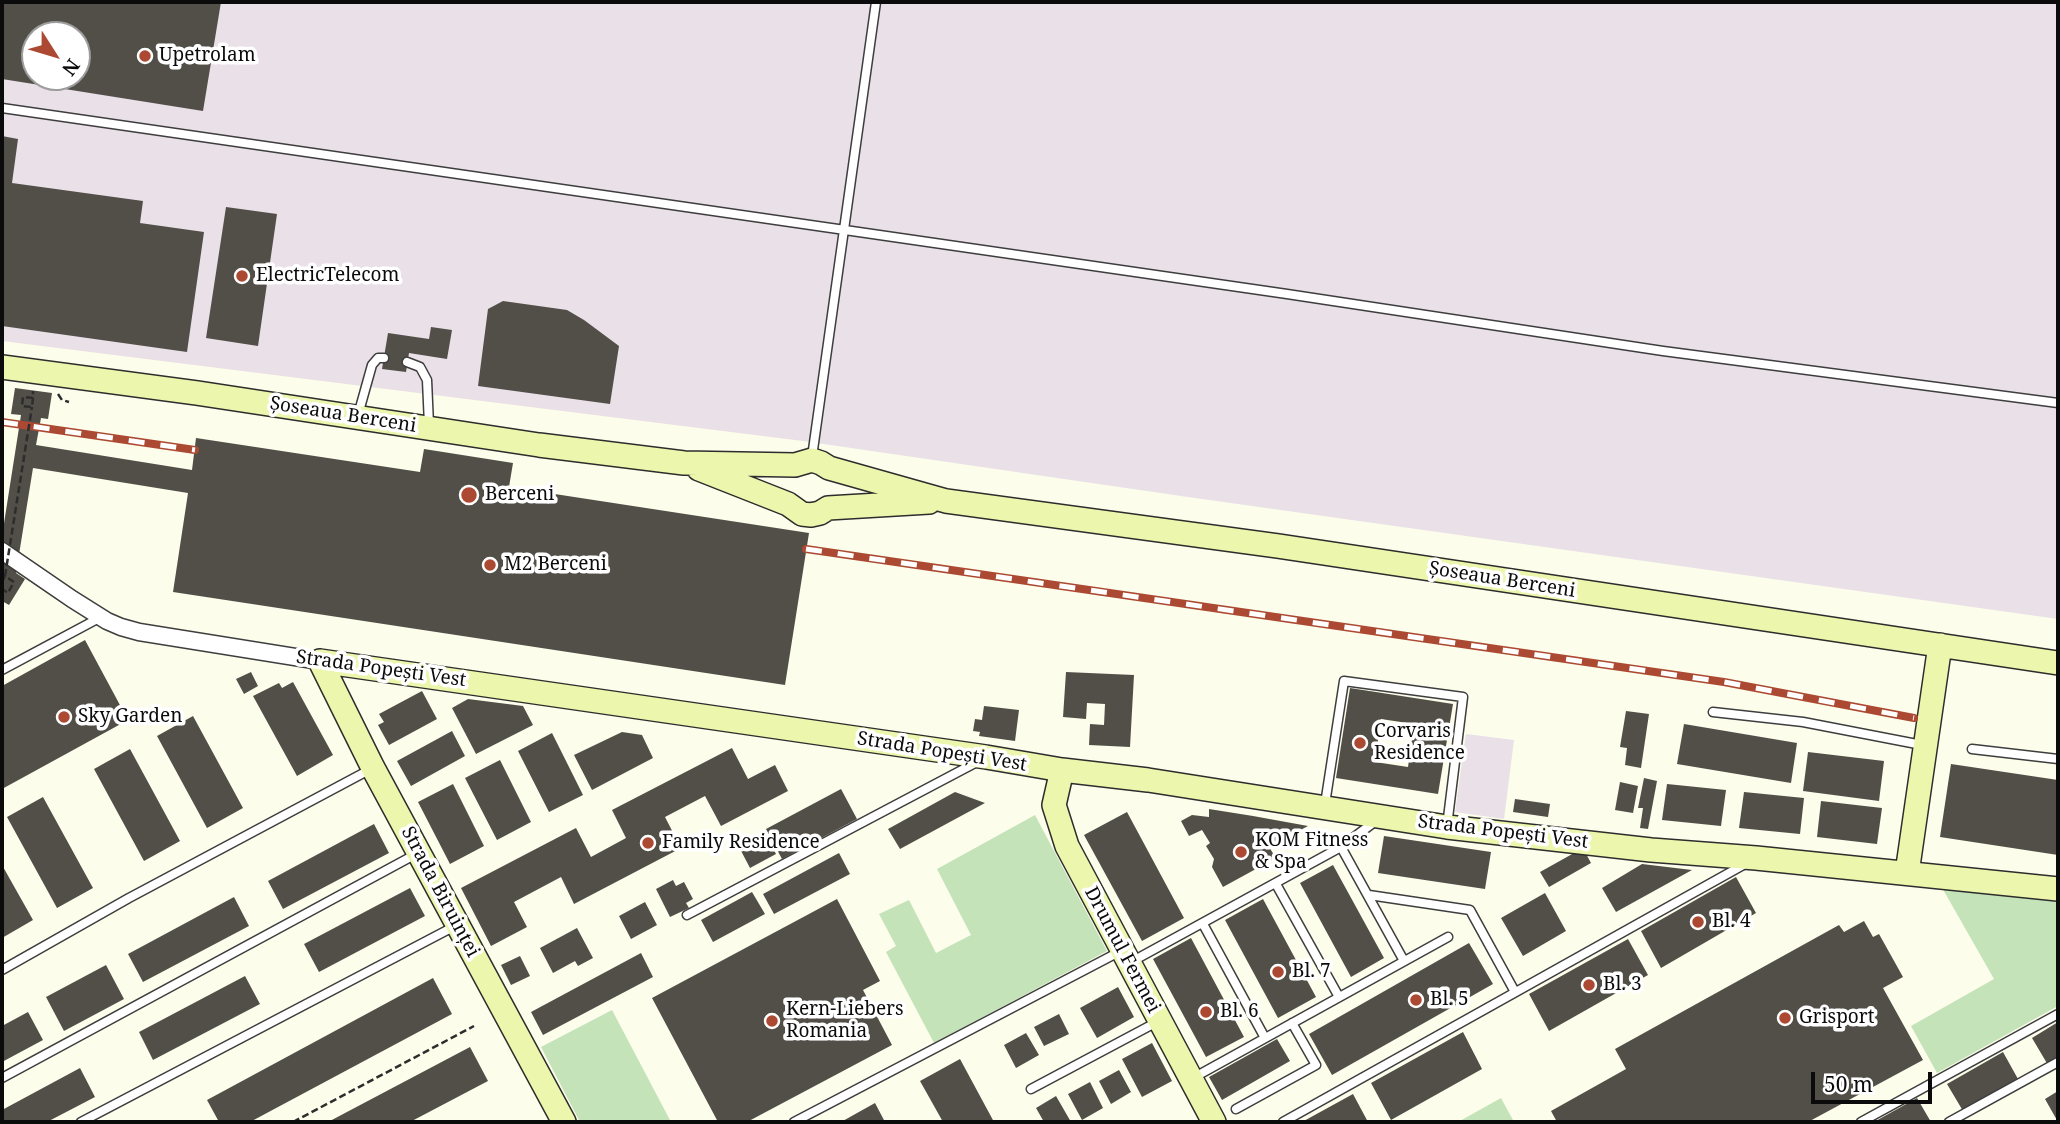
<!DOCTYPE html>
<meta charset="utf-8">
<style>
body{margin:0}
#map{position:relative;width:2060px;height:1124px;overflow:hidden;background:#fcfdeb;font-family:"Noto Serif",serif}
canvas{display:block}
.frame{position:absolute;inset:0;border:4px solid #0b0b0b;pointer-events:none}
.north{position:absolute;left:21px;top:21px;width:70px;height:70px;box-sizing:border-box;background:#fff;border:2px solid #9d9d9d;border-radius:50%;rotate:127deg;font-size:19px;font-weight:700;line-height:28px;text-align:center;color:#0b0b0b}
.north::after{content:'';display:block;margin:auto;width:24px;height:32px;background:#ac4932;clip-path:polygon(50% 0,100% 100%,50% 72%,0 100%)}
.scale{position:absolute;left:1811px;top:1072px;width:121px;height:32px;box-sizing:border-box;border:4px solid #0b0b0b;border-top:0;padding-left:9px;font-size:21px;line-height:24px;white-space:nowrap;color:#0b0b0b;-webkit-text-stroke:5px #fff;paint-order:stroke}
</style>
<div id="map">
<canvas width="2060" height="1124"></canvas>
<div class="frame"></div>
<div class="north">N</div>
<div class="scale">50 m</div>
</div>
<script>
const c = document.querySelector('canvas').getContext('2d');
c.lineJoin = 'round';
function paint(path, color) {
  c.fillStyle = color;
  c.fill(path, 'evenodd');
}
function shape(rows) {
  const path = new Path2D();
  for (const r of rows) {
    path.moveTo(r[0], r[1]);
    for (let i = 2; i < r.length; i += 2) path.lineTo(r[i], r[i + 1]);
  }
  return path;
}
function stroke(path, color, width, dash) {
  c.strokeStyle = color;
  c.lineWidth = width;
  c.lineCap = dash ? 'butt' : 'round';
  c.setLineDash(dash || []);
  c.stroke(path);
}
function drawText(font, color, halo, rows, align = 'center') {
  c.font = font + ' "Noto Serif",serif';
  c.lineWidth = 7;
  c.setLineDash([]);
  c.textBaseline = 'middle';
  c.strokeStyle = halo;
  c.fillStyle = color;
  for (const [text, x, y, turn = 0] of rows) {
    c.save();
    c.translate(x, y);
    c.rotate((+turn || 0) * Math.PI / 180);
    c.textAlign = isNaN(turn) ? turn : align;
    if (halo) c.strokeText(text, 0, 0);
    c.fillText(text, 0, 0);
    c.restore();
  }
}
const industrial = shape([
 [2,2,2058,2,2058,619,1188,497,803,441,2,341],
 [35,35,77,35,77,77,35,77],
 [1466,734,1514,740,1504,819,1455,812]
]);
const green = shape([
 [1035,815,1107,951,934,1043,886,952,896,946,879,914,909,900,936,953,971,935,937,869],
 [1941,886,2053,897,2058,906,2058,1006,1937,1073,1911,1026,1994,979],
 [612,1010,671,1122,580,1122,541,1047],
 [1501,1098,1514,1122,1458,1122]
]);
const building = shape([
 [2,2,221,2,203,111,2,79],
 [35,35,77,35,77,77,35,77],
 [2,136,18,139,12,183,143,201,140,223,204,232,187,352,2,326],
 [226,207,277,214,258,346,206,338],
 [503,301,567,310,584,320,619,346,610,404,478,386,488,309],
 [431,327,452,330,447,359,409,353,406,372,382,369,388,333,429,339],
 [15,388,52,393,48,419,41,418,36,445,192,470,196,438,420,472,424,449,513,463,509,487,809,533,785,685,173,592,188,493,33,468,16,573,25,579,9,605,2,601,2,536,21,415,11,414],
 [85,640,128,720,2,789,2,686],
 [251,672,258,686,244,694,236,679],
 [1066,672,1134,675,1130,747,1089,745,1090,724,1104,725,1105,704,1087,703,1086,719,1063,717],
 [293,682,333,755,297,776,253,696,279,683,282,688],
 [1350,688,1453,704,1438,794,1336,778],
 [1381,719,1414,724,1408,767,1375,762],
 [422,691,437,719,389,745,378,725,384,722,379,714],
 [468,699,523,706,533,725,476,754,452,708],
 [984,706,1019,710,1015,741,979,736,980,732,973,731,975,719,982,720],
 [1626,711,1649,714,1641,768,1625,765,1627,748,1620,747],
 [193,716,243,808,207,828,157,736],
 [1684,724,1797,743,1791,783,1677,764],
 [452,731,465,756,411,786,397,761],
 [622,732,642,735,653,758,592,790,574,755],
 [552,733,583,795,549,812,518,751],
 [732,748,748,779,775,765,788,791,721,826,705,796,665,817,681,848,574,904,561,877,514,902,527,927,491,946,461,888,576,828,591,857,626,838,612,810],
 [130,749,180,841,144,861,94,769],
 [1808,752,1884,761,1879,801,1803,791],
 [500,760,531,822,497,840,465,778],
 [1951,764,2058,780,2058,855,1940,837],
 [1644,778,1657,781,1648,829,1640,828,1643,808,1638,808],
 [1620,782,1638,786,1633,813,1615,810],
 [453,784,484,846,450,864,418,802],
 [1667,784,1726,790,1721,826,1662,820],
 [841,789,857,819,782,859,766,829],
 [955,792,985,803,900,849,888,829],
 [1744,792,1804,798,1800,834,1739,828],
 [43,797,93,888,57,908,7,817],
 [1515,799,1550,804,1548,817,1513,812],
 [1821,801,1882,808,1877,844,1817,837],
 [1209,809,1253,816,1308,826,1269,847,1276,858,1223,887,1212,867,1214,859,1206,846,1210,843,1202,830,1189,836,1181,821,1192,815,1209,817],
 [1127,812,1184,918,1142,941,1084,835],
 [374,824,389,853,283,909,268,881],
 [765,833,776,854,750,868,739,847],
 [1384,836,1491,852,1485,889,1378,873],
 [1583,848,1591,863,1549,887,1540,872],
 [839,853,850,874,774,914,763,894],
 [1642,864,1692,870,1616,912,1602,888],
 [2,865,33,920,2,938],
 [1333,865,1384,958,1351,977,1300,883],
 [1736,877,1756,913,1661,968,1641,931],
 [673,880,676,886,684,882,693,899,686,903,689,908,670,917,656,889],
 [410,888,425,916,319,972,304,944],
 [752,892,765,914,713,942,701,920],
 [1545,893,1566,931,1523,956,1501,918],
 [234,897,249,926,143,982,128,954],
 [837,899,880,981,863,990,892,1045,747,1122,718,1122,652,998],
 [1263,899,1316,997,1278,1018,1225,920],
 [645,902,657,925,631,939,619,916],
 [1864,921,1873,937,1879,934,1903,977,1883,988,1923,1060,1808,1122,1557,1122,1551,1111,1626,1069,1615,1049,1839,925,1844,932],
 [577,928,593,958,578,966,575,961,553,973,540,948],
 [1191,938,1244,1037,1206,1057,1153,959],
 [1628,939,1648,975,1549,1031,1529,994],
 [1469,943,1493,984,1332,1075,1309,1034],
 [641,953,653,977,543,1035,531,1012],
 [520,956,530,976,511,985,501,965],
 [106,965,124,999,64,1031,46,997],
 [245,976,260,1004,153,1060,139,1032],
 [433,978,452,1014,250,1122,219,1122,207,1100],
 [1118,987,1134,1017,1097,1038,1080,1008],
 [28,1012,43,1040,2,1062,2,1026],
 [1059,1014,1069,1034,1044,1046,1034,1027],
 [2058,1022,2058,1059,2048,1065,2032,1038],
 [1463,1032,1482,1069,1391,1120,1371,1083],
 [1026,1033,1039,1055,1016,1068,1004,1045],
 [1277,1039,1290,1061,1222,1100,1209,1077],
 [1152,1043,1172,1081,1142,1097,1122,1059],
 [470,1047,488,1081,410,1122,328,1122],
 [2003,1052,2018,1079,1963,1111,1947,1084],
 [960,1059,994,1122,943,1122,920,1081],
 [80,1068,95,1097,47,1122,2,1122,2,1110],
 [1119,1070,1131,1092,1111,1104,1099,1081],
 [1090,1082,1103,1108,1082,1120,1068,1094],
 [2058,1091,2058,1122,2045,1099],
 [1353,1094,1368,1122,1302,1122],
 [1056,1096,1071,1122,1044,1122,1036,1108],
 [1917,1098,1931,1122,1874,1122],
 [875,1103,885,1122,841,1122]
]);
const path = shape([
 [58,394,62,400,69,402],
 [33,398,23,397,22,406,32,407,33,398,33,391],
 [2,582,5,576,14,582,8,593,2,589],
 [293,1122,474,1026]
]);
const lane = shape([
 [2,108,1287,294,1663,351,2058,403],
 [407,362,420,367,427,380,429,425],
 [358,415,372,365,378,358,384,358],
 [812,457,876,2],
 [2,670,101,617],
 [1713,712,1803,722,1922,745],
 [1972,749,2058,759],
 [1325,804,1344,681,1463,697,1447,826],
 [1341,847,1404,961],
 [1276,884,1339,997],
 [1369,895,1470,910,1515,992],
 [687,915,977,762],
 [1203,924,1265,1038],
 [1131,962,1341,847,1377,820],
 [2,970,129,898,371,769],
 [2,1078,418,853],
 [1193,1078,1448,937],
 [1031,1089,1157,1022],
 [1236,1109,1316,1065,1292,1023],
 [81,1122,457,925],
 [794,1122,1119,952],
 [1283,1122,1745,864],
 [1861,1122,2058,1014],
 [1949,1122,2058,1062]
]);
const street = shape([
 [2,551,72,599,107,621,121,627,139,632,320,661]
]);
const secondary = shape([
 [2,367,197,393,539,445,684,463,795,465,812,460,821,463,829,468,946,501,1278,546,2058,663],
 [699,469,788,504,802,514,811,515,820,513,828,508,929,502],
 [320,661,986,757,1062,770,1148,780,1447,827,1651,850,1756,858,2058,889],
 [320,661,373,768,564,1122],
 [1062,770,1054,805,1067,846,1214,1122],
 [1907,873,1940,645]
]);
const rail = shape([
 [2,422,195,450],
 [806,549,1724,682,1914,718]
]);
const pathBridge = shape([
 [5,576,32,407]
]);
const markers = [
 [145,56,7,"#ac4932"],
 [242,276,7,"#ac4932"],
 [469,495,9,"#ac4932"],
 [490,565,7,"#ac4932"],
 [64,717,7,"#ac4932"],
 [1360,743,7,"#ac4932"],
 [648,843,7,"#ac4932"],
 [1241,852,7,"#ac4932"],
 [1698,922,7,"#ac4932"],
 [1278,972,7,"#ac4932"],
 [1589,985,7,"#ac4932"],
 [1416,1000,7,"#ac4932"],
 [1206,1012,7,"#ac4932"],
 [1785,1018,7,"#ac4932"],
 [772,1021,7,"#ac4932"]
];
const poiNames = [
 ["Upetrolam",159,56],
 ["ElectricTelecom",256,276],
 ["Berceni",485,495],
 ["M2 Berceni",504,565],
 ["Sky Garden",78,717],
 ["Corvaris",1374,732],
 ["Residence",1374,754],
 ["KOM Fitness",1255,841],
 ["& Spa",1255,863],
 ["Family Residence",662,843],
 ["Bl. 4",1712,922],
 ["Bl. 7",1292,972],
 ["Bl. 3",1603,985],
 ["Bl. 5",1430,1000],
 ["Kern-Liebers",786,1010],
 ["Romania",786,1032],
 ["Bl. 6",1220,1012],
 ["Grisport",1799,1018]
];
const streetNames = [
 ["Șoseaua Berceni",343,415,9],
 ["Șoseaua Berceni",1502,580,9],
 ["Strada Popești Vest",381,669,8],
 ["Strada Popești Vest",942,752,9],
 ["Strada Popești Vest",1503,832,7],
 ["Strada Biruinței",440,892,62],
 ["Drumul Fermei",1122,950,62]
];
paint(industrial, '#e9e0e8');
paint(green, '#c5e3b9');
paint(building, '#524f49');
stroke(lane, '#3e3e3e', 11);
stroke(street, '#3e3e3e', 19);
stroke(secondary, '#2d2d2d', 26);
stroke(path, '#2d2d2d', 2.5, [7, 3.5]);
stroke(lane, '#fff', 8);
stroke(street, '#fff', 16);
stroke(secondary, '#edf6ad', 23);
stroke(rail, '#ac4932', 8);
stroke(rail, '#fff', 5, [16]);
stroke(pathBridge, '#2d2d2d', 2.5, [7, 3.5]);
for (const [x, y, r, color] of markers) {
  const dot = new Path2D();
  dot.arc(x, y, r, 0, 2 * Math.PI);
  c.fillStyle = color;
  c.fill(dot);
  stroke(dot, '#fff', 2.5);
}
drawText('19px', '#0b0b0b', '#fff', poiNames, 'left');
drawText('19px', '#0b0b0b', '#fff', streetNames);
</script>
